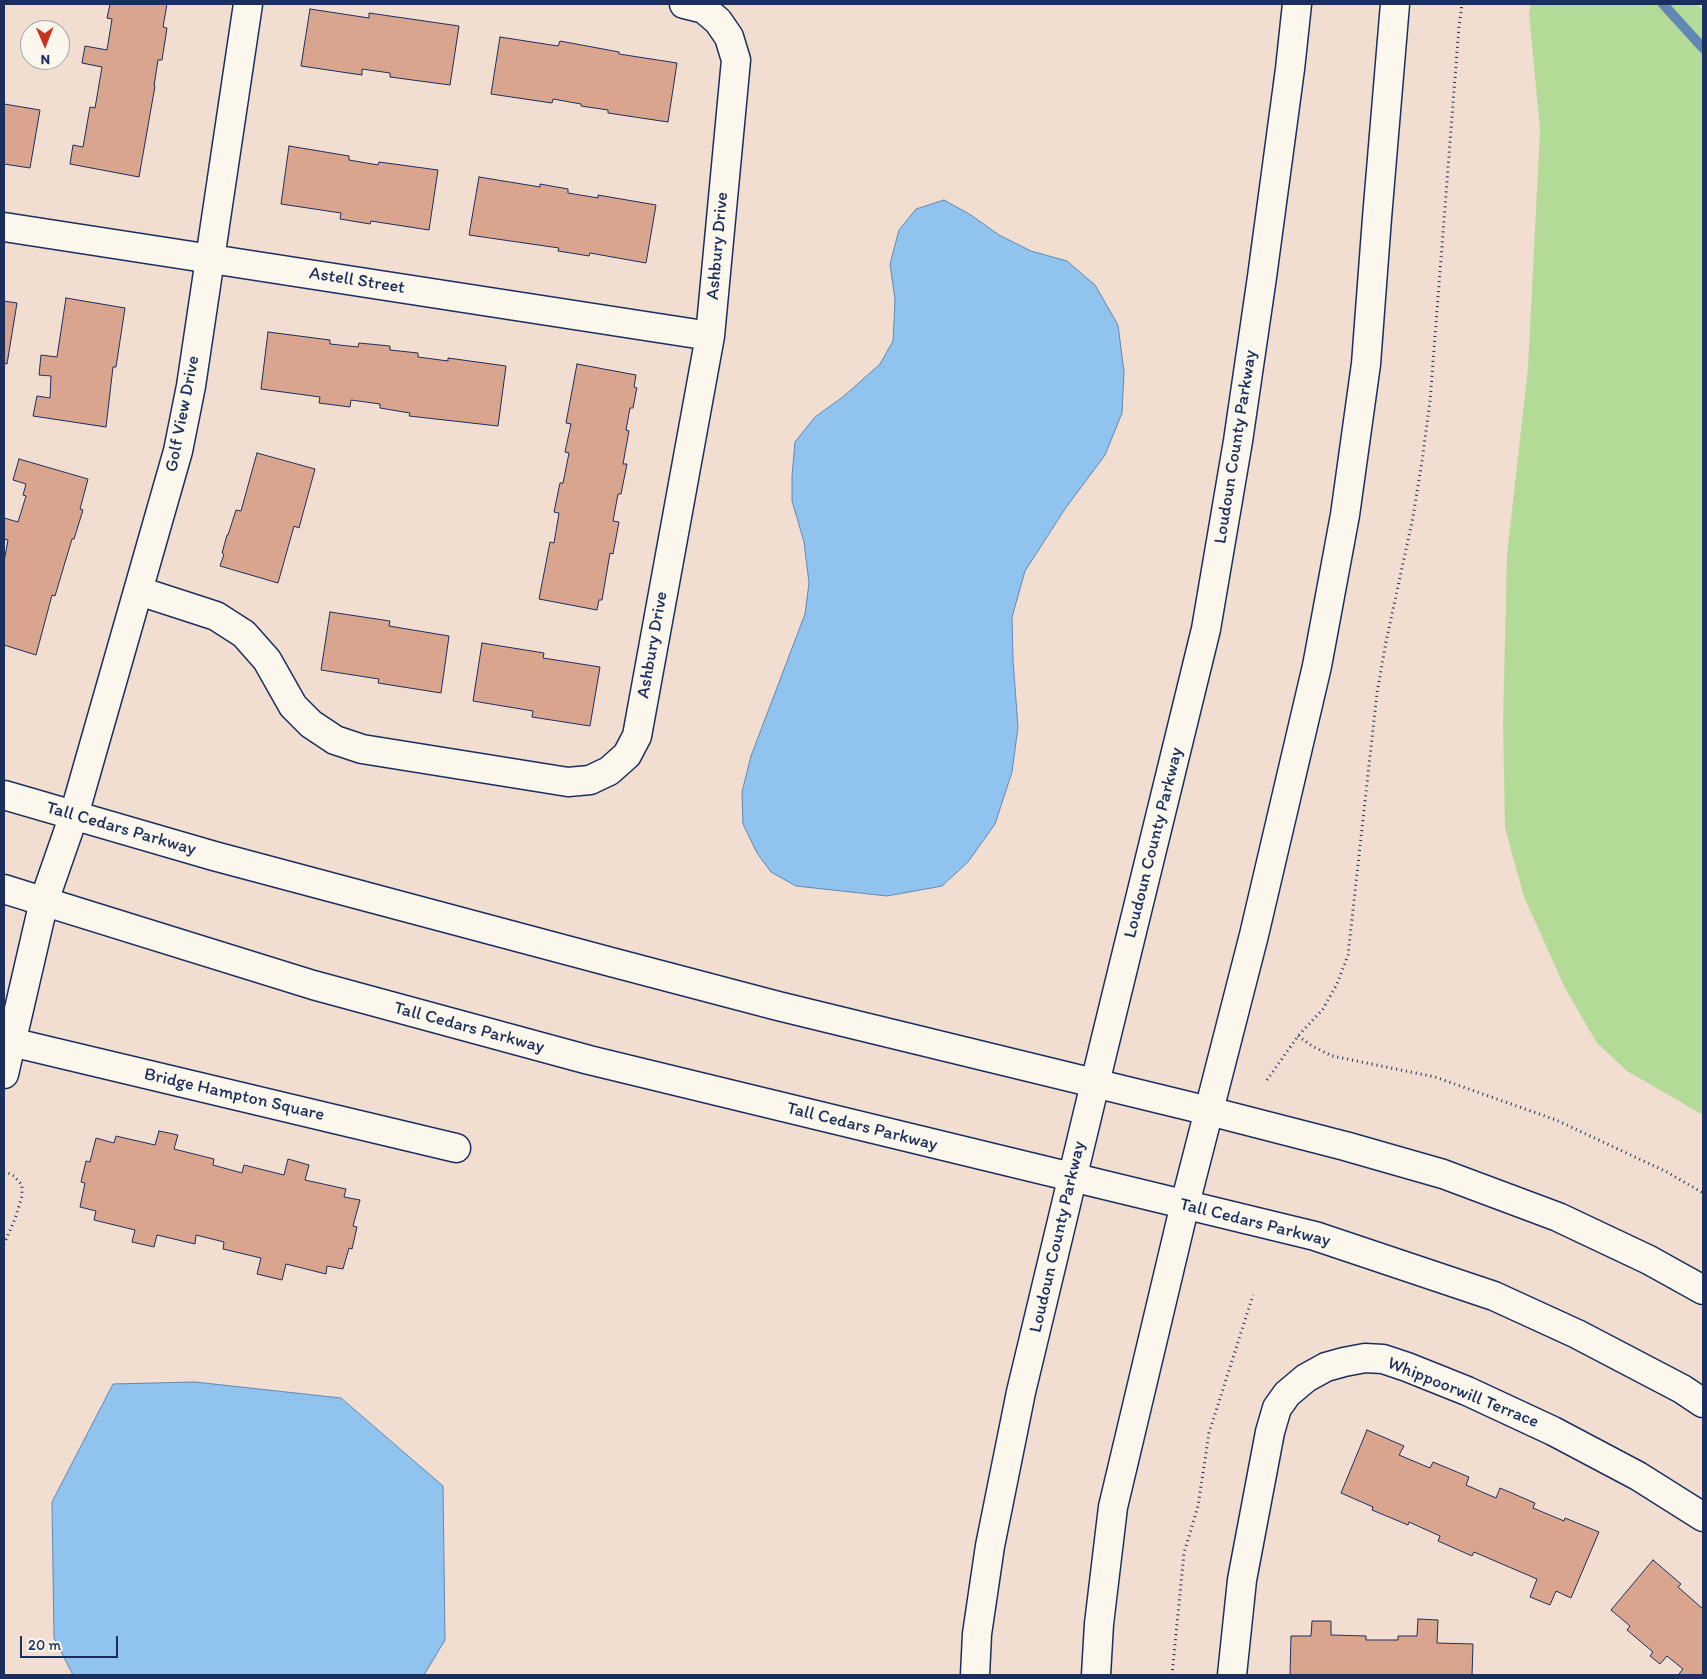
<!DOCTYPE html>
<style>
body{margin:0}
#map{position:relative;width:1707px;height:1679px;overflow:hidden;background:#f1ded0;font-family:Itim,sans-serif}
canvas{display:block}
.frame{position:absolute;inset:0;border:5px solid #1b2f5e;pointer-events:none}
.north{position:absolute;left:20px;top:20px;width:50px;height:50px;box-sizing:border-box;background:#fbf7ec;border:1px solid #a1a7b3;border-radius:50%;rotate:179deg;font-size:14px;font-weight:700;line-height:20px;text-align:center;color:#1b2f5e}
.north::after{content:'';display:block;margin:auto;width:18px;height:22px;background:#c8321e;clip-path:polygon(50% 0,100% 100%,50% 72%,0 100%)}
.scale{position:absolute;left:20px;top:1636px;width:98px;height:22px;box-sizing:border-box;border:2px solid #1b2f5e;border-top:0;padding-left:6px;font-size:15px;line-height:18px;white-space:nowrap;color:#1b2f5e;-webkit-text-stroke:4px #fbf7ec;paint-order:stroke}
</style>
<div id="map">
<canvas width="1707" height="1679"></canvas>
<div class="frame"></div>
<div class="north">N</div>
<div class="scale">20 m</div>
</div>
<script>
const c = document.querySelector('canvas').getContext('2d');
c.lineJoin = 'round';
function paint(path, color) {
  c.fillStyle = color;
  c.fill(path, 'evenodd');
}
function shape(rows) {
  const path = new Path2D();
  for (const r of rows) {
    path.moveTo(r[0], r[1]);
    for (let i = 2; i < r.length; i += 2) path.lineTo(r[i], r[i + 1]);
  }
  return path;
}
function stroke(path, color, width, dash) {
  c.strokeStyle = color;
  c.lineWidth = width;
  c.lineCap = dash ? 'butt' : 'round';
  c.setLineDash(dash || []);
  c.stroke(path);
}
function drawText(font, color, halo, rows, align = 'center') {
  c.font = font + ' Itim,sans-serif';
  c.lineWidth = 4.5;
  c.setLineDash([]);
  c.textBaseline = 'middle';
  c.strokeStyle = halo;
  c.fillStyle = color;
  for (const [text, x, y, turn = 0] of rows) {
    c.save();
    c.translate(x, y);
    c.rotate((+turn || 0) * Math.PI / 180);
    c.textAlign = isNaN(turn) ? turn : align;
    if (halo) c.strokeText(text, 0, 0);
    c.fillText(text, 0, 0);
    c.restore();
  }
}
const green = shape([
 [1531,4,1695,4,1703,9,1703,1115,1627,1071,1597,1043,1566,990,1524,897,1505,828,1503,722,1507,555,1528,368,1540,130,1529,13]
]);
const water = shape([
 [944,200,971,215,999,235,1031,251,1067,261,1095,285,1118,325,1124,372,1122,413,1105,455,1065,509,1025,571,1012,617,1013,660,1018,727,1012,772,995,824,968,862,942,886,887,896,796,886,771,872,757,853,743,824,742,792,751,756,805,614,809,583,804,542,792,501,792,476,795,442,815,417,844,396,880,364,893,341,895,300,890,264,899,230,916,209,944,200],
 [195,1382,341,1398,443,1486,445,1640,424,1675,73,1675,54,1638,52,1502,113,1384,195,1382]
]);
const stream = shape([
 [1663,4,1703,48]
]);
const building = shape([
 [110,4,167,4,163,27,167,28,162,60,158,60,154,86,155,86,139,177,70,164,73,145,83,147,90,107,95,108,102,67,82,63,85,46,107,50,112,19,107,18,110,4],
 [310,9,369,18,369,13,459,26,450,85,390,77,390,73,362,69,362,75,301,66,310,9],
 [500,37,558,46,560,41,619,52,619,54,677,63,668,122,608,113,608,110,581,106,581,104,553,99,552,103,491,94,500,37],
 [4,104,40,110,30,168,4,164,4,104],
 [289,146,349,156,349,160,378,165,379,162,438,170,429,230,371,221,370,224,340,219,341,213,281,204,289,146],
 [479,177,540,187,540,184,568,189,568,193,598,198,598,195,656,205,646,263,590,253,589,256,558,251,559,248,469,235,479,177],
 [66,298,125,308,116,367,113,367,106,427,33,416,37,396,50,398,51,376,39,375,41,355,57,357,66,298],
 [4,301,17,303,7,364,4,363,4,301],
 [268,332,330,340,330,344,358,347,359,343,390,346,390,350,418,353,418,357,448,361,448,358,506,366,498,426,409,416,410,413,380,408,380,404,351,400,350,407,319,403,320,397,261,389,268,332],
 [577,364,636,375,634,387,637,388,636,392,633,408,630,408,626,430,629,431,623,464,627,464,621,494,618,494,613,521,619,522,613,554,610,553,602,600,599,600,597,610,539,599,550,542,554,543,559,513,554,512,560,483,563,483,569,453,565,452,571,424,566,423,577,364],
 [257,453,315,469,299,528,294,526,278,583,220,566,224,554,222,553,227,535,228,535,236,510,241,511,257,453],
 [19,459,88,479,80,509,83,510,74,539,72,539,55,596,52,595,36,655,4,645,4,562,8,540,4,539,4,518,18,522,26,496,23,495,26,484,13,480,19,459],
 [330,612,390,621,389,626,449,636,441,693,378,683,379,679,321,670,330,612],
 [482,643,544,653,543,658,600,667,590,726,532,717,533,711,473,701,482,643],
 [159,1131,178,1135,174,1149,214,1159,213,1165,242,1173,244,1165,284,1175,288,1159,309,1165,305,1180,346,1189,344,1197,360,1200,353,1226,357,1227,352,1249,349,1248,343,1269,327,1266,326,1274,286,1264,282,1280,257,1274,261,1258,223,1249,224,1242,196,1235,195,1244,157,1235,154,1247,132,1242,135,1230,94,1220,96,1211,80,1207,85,1183,81,1182,86,1161,90,1162,96,1138,114,1143,116,1136,155,1145,159,1131],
 [1367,1430,1404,1446,1399,1455,1430,1468,1433,1462,1469,1477,1466,1485,1496,1498,1500,1488,1535,1503,1533,1508,1564,1521,1565,1518,1599,1532,1571,1598,1556,1591,1550,1605,1530,1597,1537,1579,1474,1552,1472,1556,1438,1541,1440,1536,1409,1522,1408,1525,1372,1510,1373,1507,1341,1493,1367,1430],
 [1653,1560,1681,1584,1678,1587,1703,1609,1703,1675,1681,1675,1679,1674,1683,1669,1667,1656,1660,1664,1650,1656,1653,1652,1627,1630,1630,1626,1611,1610,1653,1560],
 [1418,1619,1438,1620,1437,1643,1473,1644,1472,1675,1290,1675,1291,1636,1311,1636,1312,1621,1331,1621,1331,1635,1366,1636,1366,1640,1398,1640,1398,1636,1417,1636,1418,1619]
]);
const path = shape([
 [1298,1036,1312,1046,1332,1056,1435,1077,1556,1120,1667,1172,1703,1193],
 [1267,1080,1298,1036,1323,1009,1337,984,1348,955,1377,693,1386,642,1413,517,1422,461,1430,401,1459,26,1462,4],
 [4,1171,14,1176,22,1185,22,1196,15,1219,4,1244],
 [1172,1675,1184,1553,1198,1506,1209,1433,1253,1295]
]);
const street = shape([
 [4,227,710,336],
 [139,591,216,616,244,634,267,660,293,706,311,724,335,740,362,749,568,782,590,780,609,771,627,755,637,736,710,336,736,60,729,37,718,21,704,9,684,4],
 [11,1042,456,1148],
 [4,1074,44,901,74,815,178,451,191,386,248,4],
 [1232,1675,1242,1580,1270,1432,1277,1408,1287,1394,1306,1378,1326,1367,1344,1362,1365,1358,1383,1359,1407,1367,1467,1391,1553,1431,1638,1476,1703,1517]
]);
const secondary = shape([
 [4,795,214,856,611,962,778,1006,1209,1111,1345,1146,1443,1174,1558,1217,1649,1260,1703,1290],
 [4,889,313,985,589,1060,1315,1236,1494,1296,1577,1334,1682,1389,1703,1403]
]);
const primary = shape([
 [975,1675,977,1634,990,1546,1021,1392,1103,1050,1206,629,1238,441,1262,277,1290,69,1297,4],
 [1096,1675,1099,1624,1113,1507,1185,1204,1254,935,1317,666,1345,515,1366,364,1377,218,1395,4]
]);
const streetNames = [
 ["Ashbury Drive",718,246,-85],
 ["Astell Street",357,281,9],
 ["Golf View Drive",183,414,-79],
 ["Loudoun County Parkway",1236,447,-81],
 ["Ashbury Drive",653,645,-80],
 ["Tall Cedars Parkway",121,829,16],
 ["Loudoun County Parkway",1154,843,-76],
 ["Tall Cedars Parkway",469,1028,15],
 ["Bridge Hampton Square",234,1095,13],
 ["Tall Cedars Parkway",862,1127,14],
 ["Tall Cedars Parkway",1255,1223,14],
 ["Loudoun County Parkway",1058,1237,-77],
 ["Whippoorwill Terrace",1463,1393,22]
];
paint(green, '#b3db97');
paint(water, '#90c3ed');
stroke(water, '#6188b4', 1);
stroke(stream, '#6188b4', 10);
paint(building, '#d9a58e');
stroke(building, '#1b2f5e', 1);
stroke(street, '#1b2f5e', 31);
stroke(secondary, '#1b2f5e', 31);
stroke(primary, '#1b2f5e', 31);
stroke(path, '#1b2f5e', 3, [1, 4]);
stroke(street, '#fbf7ec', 28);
stroke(secondary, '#fbf7ec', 28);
stroke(primary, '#fbf7ec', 28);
drawText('18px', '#1b2f5e', '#fbf7ec', streetNames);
</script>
